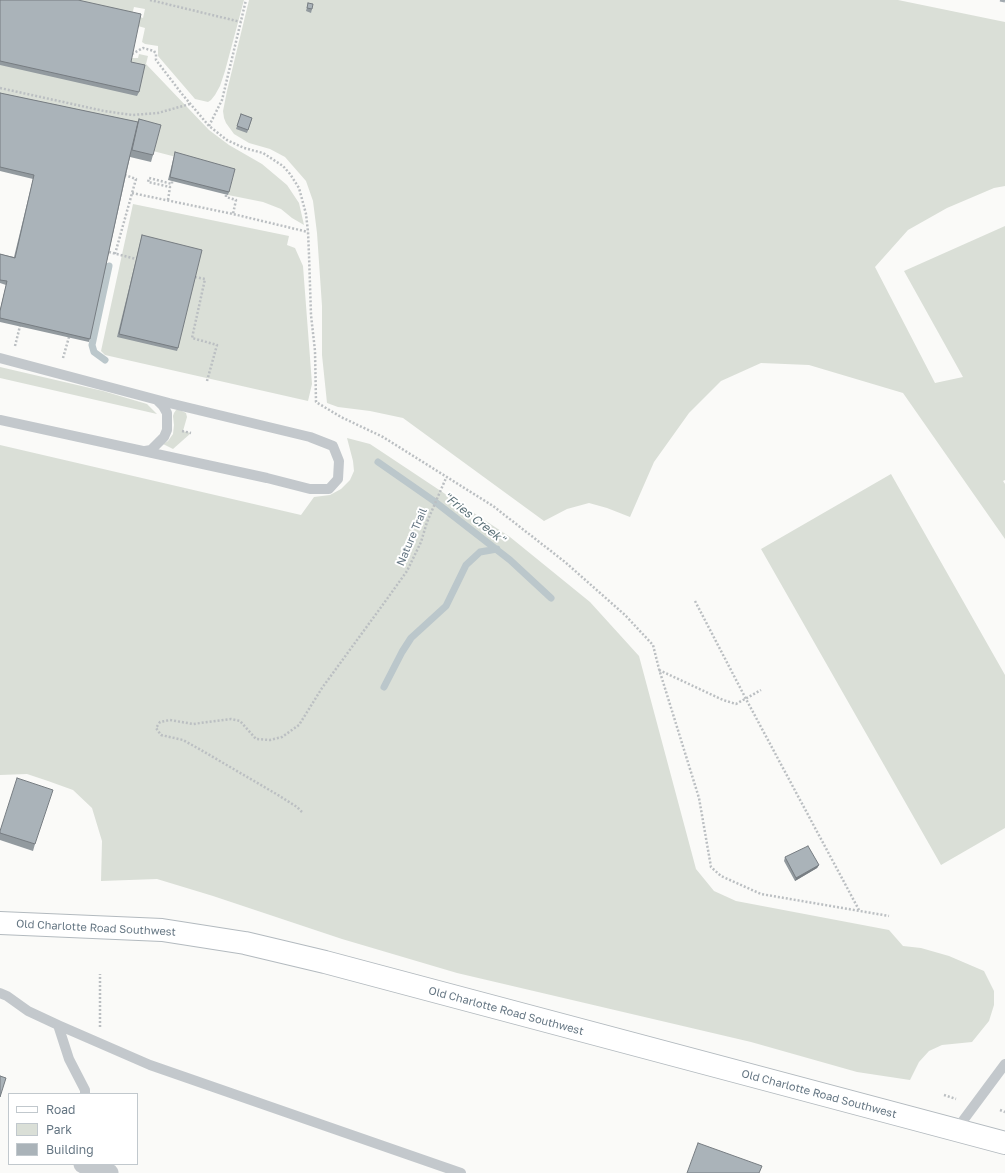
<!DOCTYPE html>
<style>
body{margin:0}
#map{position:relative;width:1005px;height:1173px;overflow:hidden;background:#fafaf8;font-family:"Golos Text",sans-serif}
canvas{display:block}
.legend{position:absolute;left:8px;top:1093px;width:130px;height:72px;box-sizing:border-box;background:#fff;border:1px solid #c1c8cd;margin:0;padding:5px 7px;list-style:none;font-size:12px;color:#657683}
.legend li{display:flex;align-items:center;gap:8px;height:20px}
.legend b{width:20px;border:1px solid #c1c8cd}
</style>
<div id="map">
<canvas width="1005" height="1173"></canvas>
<ul class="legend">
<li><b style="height:5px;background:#fff"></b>Road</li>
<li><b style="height:11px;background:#dadfd7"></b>Park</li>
<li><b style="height:11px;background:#aab3b9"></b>Building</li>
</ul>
</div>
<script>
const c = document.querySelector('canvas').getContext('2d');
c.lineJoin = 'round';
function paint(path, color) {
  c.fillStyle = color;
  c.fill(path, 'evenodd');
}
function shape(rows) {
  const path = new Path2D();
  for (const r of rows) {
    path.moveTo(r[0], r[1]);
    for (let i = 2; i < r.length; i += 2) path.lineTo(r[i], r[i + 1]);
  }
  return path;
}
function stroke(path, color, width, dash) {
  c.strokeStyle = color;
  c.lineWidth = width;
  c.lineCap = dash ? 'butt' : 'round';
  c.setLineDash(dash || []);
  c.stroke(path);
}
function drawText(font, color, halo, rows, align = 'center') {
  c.font = font + ' "Golos Text",sans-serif';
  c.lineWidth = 4;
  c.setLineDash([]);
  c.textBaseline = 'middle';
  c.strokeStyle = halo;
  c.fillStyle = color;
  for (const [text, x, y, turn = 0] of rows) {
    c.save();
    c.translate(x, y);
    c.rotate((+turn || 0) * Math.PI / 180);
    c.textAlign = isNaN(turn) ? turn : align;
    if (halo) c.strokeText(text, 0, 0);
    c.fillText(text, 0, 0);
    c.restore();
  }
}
const green = shape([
 [62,0,244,0,225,71,220,86,215,95,211,100,208,102,195,99,158,56,158,46,145,44,142,42,145,28,138,26,140,17,143,18,145,9,134,7,132,15],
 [249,0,898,0,1005,22,1005,186,994,188,947,208,908,230,875,267,935,383,963,377,904,271,1005,226,1005,480,1003,481,1005,484,1005,539,903,393,809,365,761,363,721,381,689,413,654,462,630,517,607,508,589,503,567,509,544,521,403,418,370,411,338,407,327,403,322,355,322,306,317,233,313,201,306,181,285,157,270,149,249,143,234,134,226,123,224,118,223,111,227,91],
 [139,54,148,56,146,64,209,130,229,145,262,164,287,185,299,203,304,225,292,218,281,209,263,202,228,195,234,172,153,151,0,97,0,65,130,65,131,58,138,58],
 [133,204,289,236,287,245,295,248,303,266,312,384,308,401,105,355,101,351],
 [0,367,103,391,147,404,157,414,0,378],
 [176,410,180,410,186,413,187,417,183,431,191,433,173,449,163,444,168,441,173,434,174,425,173,416,174,413],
 [347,438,370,444,510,537,590,602,639,656,696,869,714,891,736,901,889,930,903,946,921,948,949,956,984,971,994,991,994,1005,989,1021,972,1042,942,1045,929,1051,919,1062,910,1080,857,1072,751,1042,457,973,342,939,213,896,157,879,101,881,102,841,92,808,73,790,48,781,27,774,0,775,0,445,301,515,314,497,330,495,341,489,350,480,354,471,353,461],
 [891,474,1005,675,1005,828,941,865,761,549]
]);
const stream = shape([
 [105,360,94,352,92,345,109,266],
 [378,462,434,501,510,560,551,598],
 [384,687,402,652,411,638,446,606,466,565,480,552,497,549]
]);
const path = shape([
 [150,0,241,22],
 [132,54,143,48,154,51,156,54,156,60,182,94,209,126,227,140,244,148,263,153,283,166,290,174,299,188,306,214,308,232,309,255,311,315,315,351,316,402,341,417,383,437,493,506,565,562,625,615,653,645,659,669,699,798,711,867,721,876,761,894,889,916],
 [0,88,104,111,132,115,158,113,190,104],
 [209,126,222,100,246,0],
 [132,193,233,214,308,232],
 [226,195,226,197,236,200,233,214],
 [168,200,170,187,148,182,149,178,172,184,172,181],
 [109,252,136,259],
 [115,254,136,179,125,175],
 [195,277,205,279,192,338,217,345,207,381],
 [15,346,20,326],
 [63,358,69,337],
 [182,431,191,433],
 [695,601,746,699,859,910],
 [659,670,723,700,736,704,761,690],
 [302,812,297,807,278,795,201,750,183,740,161,735,156,728,160,722,170,720,193,724,231,719,240,721,256,739,270,740,282,737,299,725,322,688,387,599,407,571,421,542,427,522,446,478],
 [100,1027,100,974],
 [944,1095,956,1099],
 [1000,1110,1005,1112]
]);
const lane = shape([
 [0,358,169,403,310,437,333,446,339,461,338,479,329,489,310,489,267,478,0,420],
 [145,451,151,450,164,437,167,430,167,413,163,406,158,401],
 [0,993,7,996,28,1011,58,1025,69,1059,85,1090,85,1094],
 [58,1025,150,1065,461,1173],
 [956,1130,1005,1064]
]);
const street = shape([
 [83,1164,109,1173]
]);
const secondary = shape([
 [0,923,162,930,245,943,325,962,1005,1143]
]);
const rail = shape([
 [1000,0,1005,1]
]);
const wall = shape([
 [0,0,131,62,139,92,137,96,0,65],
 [308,3,312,9,311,13,306,11],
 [0,93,138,122,139,119,153,155,151,162,130,157,89,342,0,322,0,310,6,285,0,283,0,254,14,257,33,179,0,171],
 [241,114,252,118,247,133,236,129],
 [175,152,229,192,228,195,168,180],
 [142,235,178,348,177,351,117,337],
 [0,830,35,844,33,851,0,840],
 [785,857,819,865,817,868,795,881,784,861]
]);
const shadedWall = shape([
 [819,865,817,868,795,881,796,878]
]);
const building = shape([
 [0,0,78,0,141,14,131,62,145,65,139,92,0,61,0,0],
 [308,3,313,4,312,9,307,8,308,3],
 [0,93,138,122,126,172,90,339,0,318,0,311,7,281,0,280,0,254,15,258,34,175,0,167,0,93],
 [241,114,252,118,248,130,237,126,241,114],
 [139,119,161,125,153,155,132,150,139,119],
 [175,152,235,169,229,192,170,177,175,152],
 [142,235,202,250,178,348,119,334,142,235],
 [17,778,53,790,35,844,0,833,0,831,17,778],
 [808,846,819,865,796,878,785,857,808,846],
 [0,1076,6,1078,0,1097,0,1076],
 [698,1143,762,1166,759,1173,687,1173,698,1143]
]);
const streetNames = [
 ["Nature Trail",412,537,-67],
 ["Old Charlotte Road Southwest",96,928,3],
 ["Old Charlotte Road Southwest",506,1011,15],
 ["Old Charlotte Road Southwest",819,1094,15]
];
const waterNames = [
 ["\"Fries Creek\"",474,518,38]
];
paint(green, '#dadfd7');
stroke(stream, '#bbc7cb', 7);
stroke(secondary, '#b3babf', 24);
stroke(path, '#bbbfc2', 2.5, [2, 2]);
stroke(lane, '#c3c8cc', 10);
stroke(street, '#c3c8cc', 19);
stroke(secondary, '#fff', 22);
stroke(rail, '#a2aab0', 3, [6, 3]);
paint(wall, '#929a9f');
paint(shadedWall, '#777d82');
paint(building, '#aab3b9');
stroke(building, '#777d82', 1);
drawText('11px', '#657683', '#fff', streetNames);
drawText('italic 12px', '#60757c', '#fff', waterNames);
</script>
